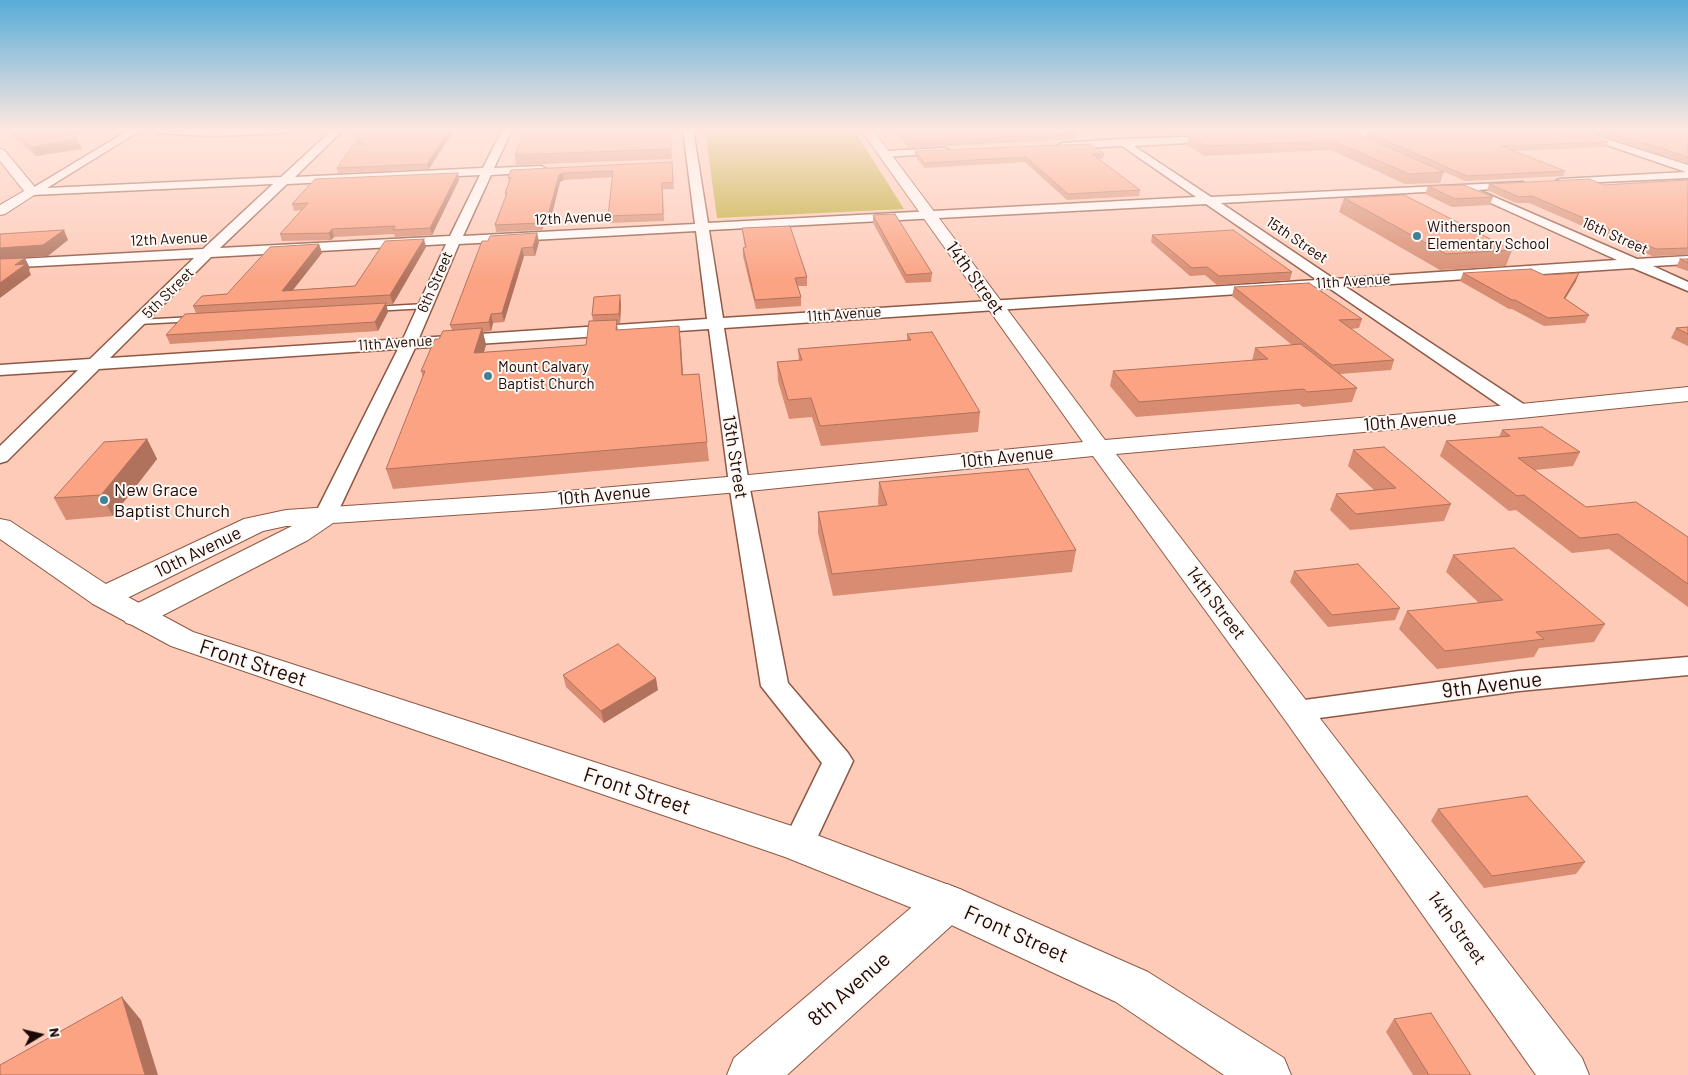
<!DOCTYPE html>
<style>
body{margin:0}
#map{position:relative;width:1688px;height:1075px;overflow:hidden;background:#fecbb9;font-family:Barlow,sans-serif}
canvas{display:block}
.north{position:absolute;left:15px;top:1010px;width:50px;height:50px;-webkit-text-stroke:4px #fef8f5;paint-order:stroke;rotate:81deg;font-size:14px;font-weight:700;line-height:20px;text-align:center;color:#1d0803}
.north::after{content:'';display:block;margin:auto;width:18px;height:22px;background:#1d0803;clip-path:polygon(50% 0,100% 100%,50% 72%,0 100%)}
</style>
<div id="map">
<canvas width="1688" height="1075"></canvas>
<div class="north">N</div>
</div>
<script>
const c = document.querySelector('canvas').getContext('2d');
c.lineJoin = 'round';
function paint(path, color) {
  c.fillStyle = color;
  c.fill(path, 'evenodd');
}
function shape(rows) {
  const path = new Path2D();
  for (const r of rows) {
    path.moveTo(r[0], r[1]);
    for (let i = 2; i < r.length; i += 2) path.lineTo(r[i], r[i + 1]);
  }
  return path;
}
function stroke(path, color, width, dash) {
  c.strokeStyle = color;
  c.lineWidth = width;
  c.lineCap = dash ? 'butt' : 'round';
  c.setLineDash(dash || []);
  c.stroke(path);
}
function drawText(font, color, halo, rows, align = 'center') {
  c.font = font + ' Barlow,sans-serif';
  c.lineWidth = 4;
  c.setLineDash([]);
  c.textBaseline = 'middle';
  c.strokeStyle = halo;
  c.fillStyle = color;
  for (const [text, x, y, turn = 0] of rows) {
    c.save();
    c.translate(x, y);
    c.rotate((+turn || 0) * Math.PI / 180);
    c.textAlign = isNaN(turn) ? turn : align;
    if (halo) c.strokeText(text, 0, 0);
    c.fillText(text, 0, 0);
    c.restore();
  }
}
const green = shape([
 [705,130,854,130,904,209,717,218]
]);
const path = shape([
 [819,155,825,158,815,160,807,158,819,155],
 [825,157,861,155],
 [745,161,807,158]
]);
const lane = shape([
 [425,304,428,304,428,308,372,311,368,309,372,307,425,304],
 [194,317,197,317,197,321,138,324,134,322,138,320,194,317]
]);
const street = shape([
 [129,130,141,130,47,188,281,177,332,130,343,130,295,177,483,168,502,130,512,130,494,168,541,166,546,169,541,172,491,175,463,236,695,224,683,130,693,130,708,223,1196,197,1122,146,1062,149,1057,146,1062,143,1122,139,1217,136,1220,137,1220,141,1134,146,1211,197,1523,182,1525,184,1519,187,1478,190,1637,259,1688,256,1688,264,1653,266,1688,282,1688,291,1633,268,1346,287,1528,407,1530,411,1528,415,1521,417,1514,415,1329,288,724,328,749,484,788,683,848,753,853,761,809,855,798,859,787,855,782,845,822,763,761,686,729,484,709,329,415,348,336,516,333,521,325,523,317,521,314,516,398,349,99,369,7,461,0,463,0,446,78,370,0,375,0,365,90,359,194,258,0,268,0,260,203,249,273,184,32,195,26,192,129,130],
 [480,175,450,236,220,248,287,184,480,175],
 [1462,190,1617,260,1334,279,1221,203,1462,190],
 [1206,204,1317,280,723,318,709,230,1206,204],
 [696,231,707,319,419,338,459,244,696,231],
 [446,244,403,339,110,358,211,257,446,244],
 [153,130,291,130,286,133,214,136,158,133,153,130],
 [1366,130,1429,130,1424,133,1327,138,1322,135,1327,132,1366,130],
 [1563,130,1578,130,1688,165,1688,178,1557,184,1555,182,1557,180,1561,179,1686,172,1563,130],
 [945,148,950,151,949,153,884,157,879,154,884,151,945,148],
 [1688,657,1688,675,1519,691,1297,721,1287,718,1283,711,1287,704,1297,701,1519,671,1688,657]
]);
const secondary = shape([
 [861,130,873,130,1105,440,1521,404,1688,387,1688,401,1521,418,1116,454,1582,1058,1589,1075,1536,1075,1285,720,1093,456,739,492,543,509,333,523,308,540,148,623,137,626,126,623,122,616,126,609,292,526,286,526,263,531,115,604,104,606,93,604,89,597,93,590,244,519,286,510,543,493,739,476,1083,442,861,130],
 [947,884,962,890,968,903,962,916,787,1075,727,1075,734,1058,932,890,947,884]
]);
const primary = shape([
 [0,149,4,150,39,192,5,214,0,215,0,205,24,191,0,161,0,149],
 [0,519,10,521,115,590,193,632,798,828,962,890,1148,972,1284,1058,1291,1075,1224,1075,1116,1002,932,916,785,857,171,646,93,604,0,539,0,519]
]);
const wall = shape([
 [6,130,99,130,71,134,77,139,82,149,36,156],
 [364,130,500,130,499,131,452,133,429,169,338,173,337,168,356,144,356,141],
 [670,130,672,159,516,165,515,155],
 [894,130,1071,130,1077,134,1076,139,908,148],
 [1161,130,1306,130,1170,135],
 [1584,130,1688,130,1688,164],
 [1367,132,1608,142,1606,147,1513,151,1565,171,1563,176,1465,181,1378,143,1444,172,1440,183,1405,184,1331,150,1204,156,1187,145,1189,136,1365,137],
 [915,151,1104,154,1103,159,1099,159,1140,190,1139,196,1067,200,1025,162,924,168,915,156],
 [672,162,674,189,663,189,664,221,609,223,608,216,613,177,564,180,560,182,549,226,543,227,542,230,496,232,495,225,506,198,505,193,509,183,508,178],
 [458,173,459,180,432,235,395,237,394,234,334,237,331,240,282,241,280,234,302,210,294,211,292,204],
 [1688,180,1688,255,1652,256,1529,203,1516,203,1487,190,1489,184,1604,185],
 [1428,186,1493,197,1490,205,1452,207,1425,194],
 [1344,198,1512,250,1506,266,1440,270,1339,212],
 [873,215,932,273,931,282,906,283,873,223],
 [742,228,807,277,807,286,798,286,801,297,801,306,756,309,743,256,743,248,745,247,743,236],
 [537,233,539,242,535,256,524,256,504,322,493,323,491,331,483,332,486,345,484,352,586,345,593,321,592,315,621,304,620,323,617,323,618,330,679,326,683,375,699,374,709,461,393,489,386,469,423,377,421,371,439,339,452,330,450,325,488,241],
 [1152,235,1292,272,1290,280,1217,285,1205,275,1190,276,1151,242],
 [319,244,322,253,293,290,355,286,426,247,393,304,386,304,388,312,378,331,170,344,166,335,196,313,193,306,227,294],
 [1680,259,1688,259,1688,271,1676,267],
 [1463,273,1544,275,1576,281,1565,299,1589,315,1585,323,1544,326,1512,309,1509,309,1460,281],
 [1234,287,1362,319,1359,328,1350,329,1394,360,1391,370,1340,374,1357,388,1352,402,1303,407,1299,404,1136,417,1110,386,1113,371,1252,361,1255,348,1292,345,1232,296],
 [1688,327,1688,346,1671,338,1676,328],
 [907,334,980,412,978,432,821,446,812,417,789,419,778,381,777,362,799,361,798,349,907,340],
 [1502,430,1580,452,1573,466,1535,470,1586,507,1688,537,1688,607,1609,549,1572,553,1516,510,1509,511,1440,456,1446,441,1499,437],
 [147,439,157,459,113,516,66,520,54,498],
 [1353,450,1451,504,1444,521,1350,530,1330,510,1336,494,1374,490,1348,466],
 [879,482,1076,550,1072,572,833,596,818,533,818,512,879,506,878,503],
 [1453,555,1605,624,1594,642,1539,648,1534,657,1437,669,1399,629,1407,611,1479,603,1446,572],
 [1294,571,1400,608,1395,620,1328,627,1290,582],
 [563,675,658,690,604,723,566,687],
 [1438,809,1585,862,1576,874,1484,888,1431,821],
 [1394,1019,1471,1075,1413,1075,1386,1032]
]);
const shadedWall = shape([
 [61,130,99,130,64,136],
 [450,130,452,130,452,133,429,169,427,164],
 [77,139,82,149,36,156,31,147],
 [458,173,459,180,432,235,430,228],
 [563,173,564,180,560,182,549,226,547,219,559,175],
 [542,220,543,227,542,230,541,223],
 [332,229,334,237,331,240,329,233],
 [64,230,68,240,48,256,0,259,0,248],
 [537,233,539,242,535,256,533,247],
 [424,239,426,247,393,304,390,295],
 [319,244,322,253,285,300,282,291],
 [522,248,524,256,504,322,502,313],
 [25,258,30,268,29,270,31,275,0,298,0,283,15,265],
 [1579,273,1576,281,1560,307,1564,298],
 [620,295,621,304,620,323,619,314],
 [386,303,388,312,378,331,375,322],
 [491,314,493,323,491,331,489,322],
 [679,326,681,343,684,393,682,375],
 [482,328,486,345,478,370,474,353],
 [147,439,157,459,113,516,101,495],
 [656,678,658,690,604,723,601,711],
 [122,997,141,1020,158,1075,145,1075]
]);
const building = shape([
 [12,130,65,130,77,139,31,147,12,130],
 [364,130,450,130,427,164,337,168,354,144,365,144,356,141,364,130],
 [525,130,670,130,671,149,515,155,525,130],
 [898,130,1071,130,1077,134,908,142,898,130],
 [1321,130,1349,130,1444,172,1409,174,1334,141,1206,146,1189,136,1321,130],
 [1422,130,1574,130,1608,142,1501,146,1565,171,1467,176,1367,132,1422,130],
 [1602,130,1688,130,1688,157,1602,130],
 [1090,144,1104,154,1092,154,1140,190,1068,194,1026,157,924,163,915,151,1090,144],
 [672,162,673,182,662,183,663,214,608,216,613,171,563,173,559,175,547,219,542,220,541,223,495,225,507,193,505,193,511,177,508,178,511,170,672,162],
 [458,173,430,228,393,230,395,226,332,229,329,233,280,234,308,203,292,204,315,179,458,173],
 [1589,179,1604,185,1688,180,1688,248,1656,249,1532,196,1519,197,1489,184,1589,179],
 [1464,185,1493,197,1455,199,1428,186,1464,185],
 [1404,195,1512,250,1446,254,1344,198,1404,195],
 [895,214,932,273,906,275,873,215,895,214],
 [790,226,807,277,795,278,801,297,755,300,743,248,746,247,742,228,790,226],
 [64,230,43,245,0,248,0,234,64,230],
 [1233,230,1292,272,1219,276,1207,267,1192,268,1152,235,1233,230],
 [537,233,533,247,522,248,502,313,491,314,489,322,450,325,482,241,488,241,490,236,537,233],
 [424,239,390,295,193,306,202,296,227,294,270,247,319,244,282,291,355,286,385,241,424,239],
 [25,258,15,265,26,264,0,283,0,259,25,258],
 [1680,259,1688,259,1688,263,1680,259],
 [1531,269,1544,275,1579,273,1564,298,1589,315,1548,318,1515,300,1512,300,1463,273,1531,269],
 [1309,283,1362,319,1339,320,1394,360,1332,365,1234,287,1309,283],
 [620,295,619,314,592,315,594,297,620,295],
 [386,303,375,322,166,335,185,314,386,303],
 [617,320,616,330,679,326,682,375,699,374,707,442,386,469,425,371,421,371,435,339,439,339,443,331,482,328,474,353,586,345,589,321,617,320],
 [1688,327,1688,334,1676,328,1688,327],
 [932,332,980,412,820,426,811,398,788,400,777,362,802,360,798,349,911,340,907,334,932,332],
 [1301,344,1357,388,1307,392,1304,389,1139,402,1113,371,1268,359,1255,348,1301,344],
 [1542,427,1580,452,1518,458,1586,507,1636,502,1688,537,1688,584,1618,534,1580,538,1524,495,1517,496,1446,441,1510,436,1502,430,1542,427],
 [147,439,101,495,54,498,104,442,147,439],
 [1384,447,1451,504,1356,514,1336,494,1396,488,1353,450,1384,447],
 [1028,469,1076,550,832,574,818,512,887,505,879,482,1028,469],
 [1514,548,1605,624,1536,632,1544,639,1445,651,1407,611,1503,600,1453,555,1514,548],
 [1358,564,1400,608,1332,615,1294,571,1358,564],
 [618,644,656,678,601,711,563,675,618,644],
 [1527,796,1585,862,1492,876,1438,809,1527,796],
 [122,997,145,1075,0,1075,0,1065,122,997],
 [1431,1013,1471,1075,1429,1075,1394,1019,1431,1013]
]);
const markers = [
 [1417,236,5,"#418095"],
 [488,376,5,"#418095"],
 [104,500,5,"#418095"]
];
const farStreetnames = [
 ["12th Avenue",573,218,-3],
 ["16th Street",1615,236,24],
 ["12th Avenue",169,239,-3],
 ["15th Street",1297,240,34],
 ["11th Avenue",1353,281,-4],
 ["6th Street",435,282,-66],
 ["5th Street",168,293,-45],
 ["11th Avenue",844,314,-4],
 ["11th Avenue",395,343,-4]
];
const farPoinames = [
 ["Witherspoon",1427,227],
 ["Elementary School",1427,244],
 ["Mount Calvary",498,367],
 ["Baptist Church",498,384]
];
const streetNames = [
 ["14th Street",975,278,54],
 ["10th Avenue",1410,421,-5],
 ["13th Street",735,457,81],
 ["10th Avenue",1007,457,-6],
 ["10th Avenue",604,495,-5],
 ["10th Avenue",198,552,-26],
 ["14th Street",1216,603,53],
 ["14th Street",1457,928,54]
];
const poiNames = [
 ["New Grace",114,490],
 ["Baptist Church",114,511]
];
const nearStreetnames = [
 ["Front Street",253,663,18],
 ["9th Avenue",1492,685,-7],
 ["Front Street",637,791,18],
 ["Front Street",1016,934,24],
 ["8th Avenue",849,989,-41]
];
paint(green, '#bbaa2c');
stroke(lane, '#8f5844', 3);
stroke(street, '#8f5844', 3);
stroke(secondary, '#8f5844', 2);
stroke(primary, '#8f5844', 2);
stroke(path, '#b2897b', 1, [0.5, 2]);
paint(lane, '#fff');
paint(street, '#fff');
paint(secondary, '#fff');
paint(primary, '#fff');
paint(wall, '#d88c71');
paint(shadedWall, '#b0725c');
paint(building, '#fba383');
stroke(building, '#b0725c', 1);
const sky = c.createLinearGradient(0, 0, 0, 281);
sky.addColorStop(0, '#57acd8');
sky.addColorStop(0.46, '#ffe8e0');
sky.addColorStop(1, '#ffe8e000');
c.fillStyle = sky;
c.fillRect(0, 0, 1688, 281);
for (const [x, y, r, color] of markers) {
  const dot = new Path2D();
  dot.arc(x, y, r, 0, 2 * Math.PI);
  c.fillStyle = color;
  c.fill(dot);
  stroke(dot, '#fef8f5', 2);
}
drawText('15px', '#1d0803', '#fef8f5', farStreetnames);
drawText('15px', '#1d0803', '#fef8f5', farPoinames, 'left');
drawText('18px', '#1d0803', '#fef8f5', streetNames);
drawText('18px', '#1d0803', '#fef8f5', poiNames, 'left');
drawText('21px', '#1d0803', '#fef8f5', nearStreetnames);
</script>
